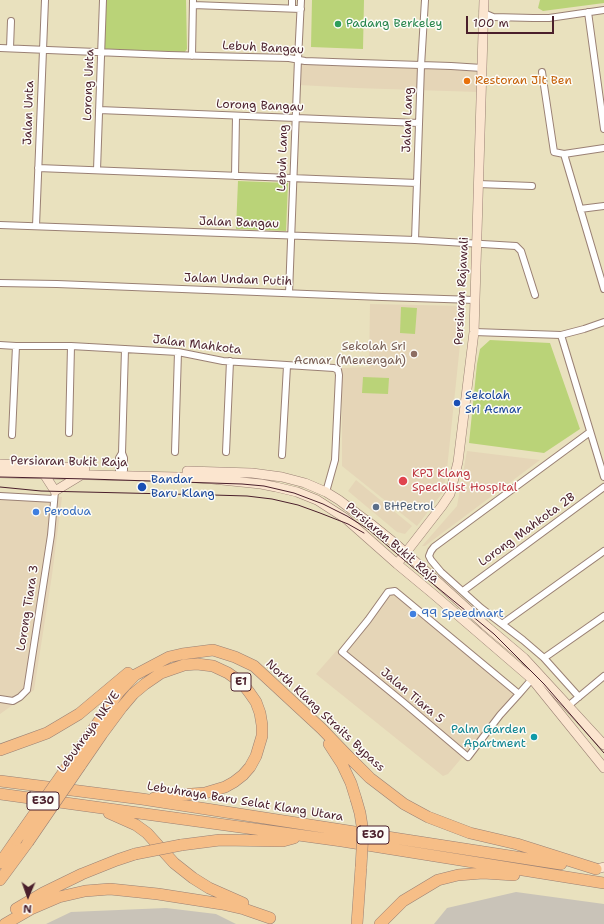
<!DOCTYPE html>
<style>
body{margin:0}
#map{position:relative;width:604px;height:924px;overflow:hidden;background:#e9e1be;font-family:"Shantell Sans",sans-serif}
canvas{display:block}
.north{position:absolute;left:8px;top:876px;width:40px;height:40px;-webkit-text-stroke:3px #fdfcf7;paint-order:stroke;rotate:182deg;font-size:11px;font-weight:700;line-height:16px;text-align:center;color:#4a1f2b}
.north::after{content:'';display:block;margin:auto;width:14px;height:18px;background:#4a1f2b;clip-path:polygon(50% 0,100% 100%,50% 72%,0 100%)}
.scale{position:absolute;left:466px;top:16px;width:88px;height:18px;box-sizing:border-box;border:2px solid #4a1f2b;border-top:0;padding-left:5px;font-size:12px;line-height:14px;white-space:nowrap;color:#4a1f2b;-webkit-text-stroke:3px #fdfcf7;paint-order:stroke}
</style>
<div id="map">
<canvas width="604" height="924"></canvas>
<div class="north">N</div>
<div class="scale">100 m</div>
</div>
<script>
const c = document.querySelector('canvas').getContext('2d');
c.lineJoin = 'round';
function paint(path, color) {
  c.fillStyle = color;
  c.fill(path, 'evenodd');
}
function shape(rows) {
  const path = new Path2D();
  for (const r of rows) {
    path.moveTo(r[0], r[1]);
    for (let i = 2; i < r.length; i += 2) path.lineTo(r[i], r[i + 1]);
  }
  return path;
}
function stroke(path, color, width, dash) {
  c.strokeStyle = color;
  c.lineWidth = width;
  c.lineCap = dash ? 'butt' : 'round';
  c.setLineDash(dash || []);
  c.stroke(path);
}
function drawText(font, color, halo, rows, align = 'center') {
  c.font = font + ' "Shantell Sans",sans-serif';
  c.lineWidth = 3;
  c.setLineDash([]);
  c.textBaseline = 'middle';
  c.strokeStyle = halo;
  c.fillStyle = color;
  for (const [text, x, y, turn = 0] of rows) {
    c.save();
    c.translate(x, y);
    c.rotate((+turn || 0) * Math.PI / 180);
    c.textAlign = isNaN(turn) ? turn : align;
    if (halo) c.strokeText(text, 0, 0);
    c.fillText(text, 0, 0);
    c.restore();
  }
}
const built = shape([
 [300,64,478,71,478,92,356,88,299,85],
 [370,304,464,306,447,469,443,492,417,526,342,466,342,368,369,367],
 [467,451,540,460,425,546,422,546,457,506],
 [356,480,412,526,405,534,397,532,348,491],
 [0,493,62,497,52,575,34,690,0,714],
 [395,593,516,694,448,774,443,776,316,674,337,650,342,655,390,594]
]);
const industrial = shape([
 [516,892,604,904,604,924,434,924,447,908],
 [166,908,216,914,236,924,46,924,71,912]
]);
const green = shape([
 [105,0,186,0,187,49,184,53,105,51,104,49],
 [312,0,364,0,363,49,311,47],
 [540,0,604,0,604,3,543,11,538,8],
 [238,181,288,183,286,231,236,229],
 [401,307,417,308,415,334,400,333],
 [490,340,550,343,580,429,544,453,469,443,477,364,480,349],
 [363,377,389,378,388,394,362,393]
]);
const street = shape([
 [193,5,301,9],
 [292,8,292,0],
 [483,11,486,14,493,17,533,18,549,18,604,10],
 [588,12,604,129],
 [0,48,168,55,289,58,305,61,360,63,451,66,482,68],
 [10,48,11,21],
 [192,56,193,0],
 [542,72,554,152,564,154,604,148],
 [99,110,419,123],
 [564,154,604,289],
 [38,168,417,183],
 [97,170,103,0],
 [235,176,236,116],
 [478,184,532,186],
 [580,209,604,206],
 [0,225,415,240,516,246,521,251,535,295],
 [36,226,45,0],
 [415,240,421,66,425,0],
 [0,283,57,284,382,297,475,300],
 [289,293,298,59,301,0],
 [474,332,561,335,584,329,604,322],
 [561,335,604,477],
 [0,345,16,346,71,346,178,352,223,361,334,368,338,370,339,375,335,460,326,492],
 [69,433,71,346],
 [12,435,16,346],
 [175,452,178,352],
 [226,452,230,361],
 [282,455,287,366],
 [119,470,119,458,122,453],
 [124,470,124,458,122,453,125,349],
 [0,496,54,499],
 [463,591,604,487],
 [502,624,604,551],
 [544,658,604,616],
 [519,694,395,591,388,592,368,620,342,652,403,702,468,757,500,715,519,694,532,679],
 [579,697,544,658,523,640,481,608,441,572,431,560,429,556,431,551,434,547,590,432],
 [0,699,13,701,20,697,27,690,51,535,55,491],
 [568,706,604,676]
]);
const secondary = shape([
 [0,464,85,468],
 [187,471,252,473,282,477,305,483,326,492,339,500,371,524,397,545,485,625,524,658,604,745],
 [0,473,178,477,212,479,261,484,276,487,297,492,317,500,345,518,397,564,432,593,532,679,604,768],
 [44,474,55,491,83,474],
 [397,564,442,506,450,494,458,462,474,332,484,0],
 [596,869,604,867]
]);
const highway = shape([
 [329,744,342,764,351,783,356,799],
 [0,750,47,733,79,714,128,673],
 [70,763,119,692,135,675,169,657,182,654,213,650,235,657,254,666,322,729,345,753,370,778,404,804,428,817,470,833,517,844,596,869],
 [80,766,102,734,122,707,133,694,145,684,161,673,184,665,197,664,213,666,228,673,242,683,249,692,256,702,260,713,262,725,262,736,256,756,250,767,243,775,234,782,225,787,205,793,178,795,154,798],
 [0,781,142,799,561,864],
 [0,794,342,841,604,883],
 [109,813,136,825,147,833,174,863,193,878,209,888,243,903],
 [181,845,220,840,283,841,294,838],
 [0,863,16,840],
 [0,880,28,842],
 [16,909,43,893,82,874,117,860,135,854],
 [5,924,31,909,59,897,85,891,110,889,158,894,222,904,244,909,270,918],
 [357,924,361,867],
 [380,924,403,901,438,880,458,875,483,873,514,875]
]);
const tram = shape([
 [0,477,89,479,242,484,264,486,294,493,323,504,347,516,368,529,410,565,494,634,544,684,604,753],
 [0,487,41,491,213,495,247,496,272,499,298,505,320,513,348,524,364,533]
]);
const highwayBridge = shape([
 [356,799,360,813,363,832,361,867],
 [16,840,70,763],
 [28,842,80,766],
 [135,854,181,845]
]);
const markers = [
 [338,24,4,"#2e9e5b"],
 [467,81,4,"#e8710a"],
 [414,354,4,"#8d6e63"],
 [457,403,4,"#1a4fb4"],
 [403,481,5,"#e0444e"],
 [142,487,5,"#1a4fb4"],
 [376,507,4,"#5c6f8a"],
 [36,512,4,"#3f7fe0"],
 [413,614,4,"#3f7fe0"],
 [534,737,4,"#0f9aa8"]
];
const shields = [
 [241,682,20],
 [43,801,32],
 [373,835,32]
];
const shieldNames = [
 ["E1",241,682],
 ["E30",43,801],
 ["E30",373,835]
];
const leisureNames = [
 ["Padang Berkeley",346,24]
];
const streetNames = [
 ["Lebuh Bangau",263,48,3],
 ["Lorong Unta",89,85,-88],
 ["Lorong Bangau",260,106,2],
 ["Jalan Unta",29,113,-88],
 ["Jalan Lang",408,120,-88],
 ["Lebuh Lang",283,158,-88],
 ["Jalan Bangau",239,223,2],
 ["Jalan Undan Putih",238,280,2],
 ["Persiaran Rajawali",462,291,-87],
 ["Jalan Mahkota",197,345,7],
 ["Persiaran Bukit Raja",69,462,1],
 ["Lorong Mahkota 2B",527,530,-36],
 ["Persiaran Bukit Raja",392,543,40],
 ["Lorong Tiara 3",28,608,-81],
 ["Jalan Tiara 5",412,696,40],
 ["North Klang Straits Bypass",325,716,43],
 ["Lebuhraya NKVE",89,732,-54],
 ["Lebuhraya Baru Selat Klang Utara",245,802,9]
];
const foodNames = [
 ["Restoran Jit Ben",475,81]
];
const educationNames = [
 ["Sekolah Sri",406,347],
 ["Acmar (Menengah)",406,361]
];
const transitNames = [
 ["Sekolah",465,396],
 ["Sri Acmar",465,410],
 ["Bandar",151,480],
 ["Baru Klang",151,494]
];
const healthNames = [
 ["KPJ Klang",412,474],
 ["Specialist Hospital",412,488]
];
const serviceNames = [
 ["BHPetrol",384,507]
];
const shopNames = [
 ["Perodua",44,512],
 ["99 Speedmart",421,614]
];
const cultureNames = [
 ["Palm Garden",526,730],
 ["Apartment",526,744]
];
paint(built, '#e5d5b7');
paint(industrial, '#c9c3b8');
paint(green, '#bad378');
stroke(street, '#9a8074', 8);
stroke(secondary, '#9a8074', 10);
stroke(highway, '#9a8074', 12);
stroke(street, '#fff', 6);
stroke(secondary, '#fbe5cf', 9);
stroke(highway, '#f6be87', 11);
stroke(tram, '#4a1f2b', 1);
stroke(highwayBridge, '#9a8074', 12, []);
stroke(highwayBridge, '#f6be87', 11);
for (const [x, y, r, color] of markers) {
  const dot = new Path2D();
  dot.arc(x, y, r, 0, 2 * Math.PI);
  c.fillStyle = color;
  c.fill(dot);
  stroke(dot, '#fdfcf7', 1.5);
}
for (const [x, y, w] of shields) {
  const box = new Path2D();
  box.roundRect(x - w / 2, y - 9, w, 18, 3);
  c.fillStyle = '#fdfcf7';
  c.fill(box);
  stroke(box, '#4a1f2b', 1);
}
drawText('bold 11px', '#4a1f2b', null, shieldNames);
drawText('12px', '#27864d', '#fdfcf7', leisureNames, 'left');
drawText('12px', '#4a1f2b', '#fdfcf7', streetNames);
drawText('12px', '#c56008', '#fdfcf7', foodNames, 'left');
drawText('12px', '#785e54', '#fdfcf7', educationNames, 'right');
drawText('12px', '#164399', '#fdfcf7', transitNames, 'left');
drawText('12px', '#be3a42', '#fdfcf7', healthNames, 'left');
drawText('12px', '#4e5e75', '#fdfcf7', serviceNames, 'left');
drawText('12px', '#366cbe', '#fdfcf7', shopNames, 'left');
drawText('12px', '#0d838f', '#fdfcf7', cultureNames, 'right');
</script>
